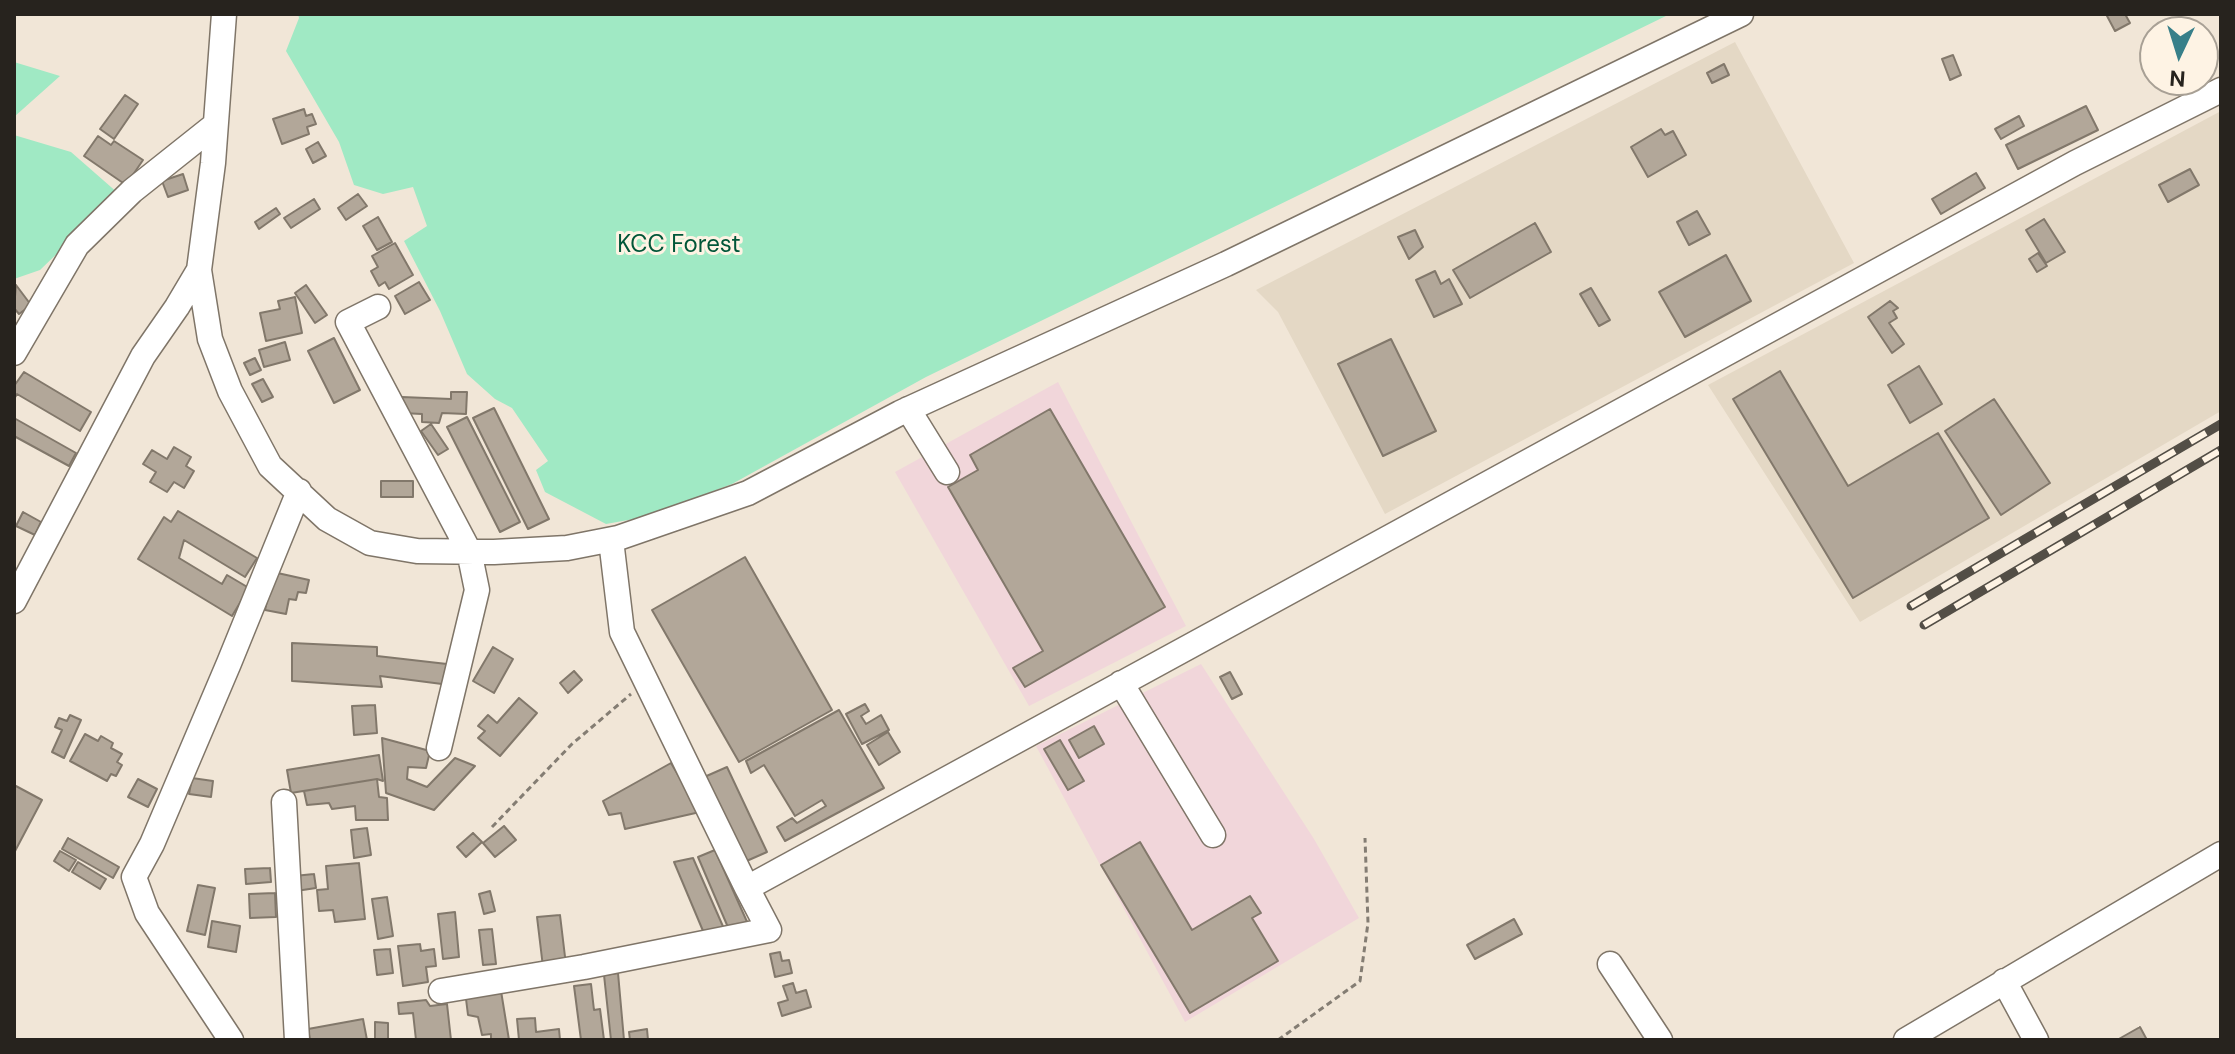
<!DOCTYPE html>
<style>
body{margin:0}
#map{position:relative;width:2235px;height:1054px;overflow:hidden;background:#f1e6d7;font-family:"DM Sans",sans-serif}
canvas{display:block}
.frame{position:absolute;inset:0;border:16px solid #27231e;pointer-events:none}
.north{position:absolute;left:2139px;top:16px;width:80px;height:80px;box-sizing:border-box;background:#fef3e4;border:2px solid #a8a095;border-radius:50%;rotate:184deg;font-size:22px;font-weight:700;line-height:32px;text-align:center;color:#27231e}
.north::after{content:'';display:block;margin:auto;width:28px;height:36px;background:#387f89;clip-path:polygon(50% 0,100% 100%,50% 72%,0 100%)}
</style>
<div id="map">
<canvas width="2235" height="1054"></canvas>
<div class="frame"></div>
<div class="north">N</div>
</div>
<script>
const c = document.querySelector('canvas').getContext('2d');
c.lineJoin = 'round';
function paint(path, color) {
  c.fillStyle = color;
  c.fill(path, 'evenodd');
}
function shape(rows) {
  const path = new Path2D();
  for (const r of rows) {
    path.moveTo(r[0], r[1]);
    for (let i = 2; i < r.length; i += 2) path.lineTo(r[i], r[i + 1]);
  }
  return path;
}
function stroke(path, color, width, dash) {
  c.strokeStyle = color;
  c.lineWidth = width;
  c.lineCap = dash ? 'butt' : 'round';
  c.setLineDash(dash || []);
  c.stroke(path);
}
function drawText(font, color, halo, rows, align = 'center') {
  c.font = font + ' "DM Sans",sans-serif';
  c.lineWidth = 6;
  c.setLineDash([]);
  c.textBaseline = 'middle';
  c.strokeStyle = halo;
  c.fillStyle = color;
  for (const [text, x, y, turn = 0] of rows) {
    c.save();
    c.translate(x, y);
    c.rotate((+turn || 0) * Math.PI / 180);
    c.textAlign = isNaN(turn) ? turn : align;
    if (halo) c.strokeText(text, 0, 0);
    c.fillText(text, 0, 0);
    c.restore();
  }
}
const commercial = shape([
 [1735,42,1854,263,1385,514,1278,312,1256,290],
 [2221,111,2221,411,1860,622,1708,385]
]);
const industrial = shape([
 [1058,382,1186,626,1029,706,895,472],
 [1201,664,1314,839,1359,918,1185,1022,1036,746]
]);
const green = shape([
 [298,14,1670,14,926,377,732,484,645,517,606,524,545,492,536,470,548,461,512,408,495,399,467,374,440,311,404,241,427,226,413,187,383,194,354,185,339,142,286,51,299,18],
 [14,62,60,76,14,117],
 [14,135,71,152,119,194,40,270,14,279]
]);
const building = shape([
 [2106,14,2125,14,2130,23,2115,31,2106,14],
 [1953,55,1961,75,1950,80,1942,59,1953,55],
 [1724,64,1729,75,1712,83,1707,73,1724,64],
 [125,95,138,104,114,139,100,129,125,95],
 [2086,106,2098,130,2018,169,2006,145,2086,106],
 [304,109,306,116,312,114,316,124,307,127,309,134,282,144,273,119,304,109],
 [2019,116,2024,126,2001,139,1995,129,2019,116],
 [1661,129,1665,135,1673,131,1686,155,1648,177,1631,147,1661,129],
 [98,136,111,145,114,141,143,160,126,185,84,156,98,136],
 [318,142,326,156,313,163,306,149,318,142],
 [2190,169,2199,185,2168,202,2159,185,2190,169],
 [1976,173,1985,188,1941,214,1932,199,1976,173],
 [183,174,188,190,168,197,162,181,183,174],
 [358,194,367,206,346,220,338,208,358,194],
 [314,199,320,209,291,228,284,218,314,199],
 [276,208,280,214,259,229,255,222,276,208],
 [1697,211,1710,234,1689,245,1677,222,1697,211],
 [378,217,392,242,377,250,363,226,378,217],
 [2044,219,2065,252,2046,263,2026,230,2044,219],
 [1535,223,1551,252,1470,298,1453,270,1535,223],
 [1415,230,1423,247,1409,259,1398,237,1415,230],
 [395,243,413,275,389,289,385,282,379,286,371,271,378,267,372,256,395,243],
 [2038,253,2047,266,2037,272,2029,259,2038,253],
 [1726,255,1751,301,1685,337,1659,292,1726,255],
 [1435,271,1441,284,1449,279,1462,304,1434,317,1416,280,1435,271],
 [419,282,430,300,405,314,395,296,419,282],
 [16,285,31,305,19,314,14,308,16,285],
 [306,285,327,315,315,323,295,293,306,285],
 [1591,288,1610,320,1599,326,1580,294,1591,288],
 [295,297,302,333,266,341,260,313,280,309,278,301,295,297],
 [1890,301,1898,308,1893,311,1897,318,1889,323,1904,344,1892,353,1868,317,1890,301],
 [334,338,360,390,334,403,308,351,334,338],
 [1391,339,1436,431,1383,456,1338,364,1391,339],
 [285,342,290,360,264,367,259,350,285,342],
 [255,358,261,370,250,375,244,363,255,358],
 [1919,366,1942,404,1910,423,1888,385,1919,366],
 [1780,371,1848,486,1938,433,1989,518,1853,598,1733,399,1780,371],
 [24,372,91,412,80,431,17,394,14,399,14,386,24,372],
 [263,379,273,397,262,402,252,384,263,379],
 [451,392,467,392,466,414,442,413,439,423,422,422,422,414,402,413,402,397,451,399,451,392],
 [1994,399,2050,483,2001,515,1945,431,1994,399],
 [494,408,549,519,528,529,473,418,494,408],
 [1050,409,1165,607,1025,687,1013,668,1043,651,948,487,978,470,970,455,1050,409],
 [467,417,520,522,500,532,447,427,467,417],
 [14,418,76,453,69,466,14,436,14,418],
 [431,424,448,449,438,455,421,431,431,424],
 [174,447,191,457,186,466,194,471,184,488,174,482,167,492,150,482,156,472,143,464,152,450,167,459,174,447],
 [381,481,413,481,413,497,381,497,381,481],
 [178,511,257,558,245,577,184,540,179,558,222,584,227,575,249,588,232,616,138,559,164,517,171,522,178,511],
 [23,512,41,522,35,535,16,526,23,512],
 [745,557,832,710,739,762,652,610,745,557],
 [273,572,309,580,306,593,298,592,296,600,289,599,286,614,265,610,273,572],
 [292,643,377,647,377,656,447,664,442,684,380,676,382,687,292,681,292,643],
 [493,647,513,659,494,693,473,681,493,647],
 [574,671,582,680,568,693,560,683,574,671],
 [1230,672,1242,694,1232,699,1220,677,1230,672],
 [519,698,537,713,500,756,478,738,485,731,478,726,488,715,497,723,519,698],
 [865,704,869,711,861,716,866,724,881,715,889,730,862,744,846,714,865,704],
 [375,705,377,733,354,735,352,706,375,705],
 [839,710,884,788,785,841,777,827,792,818,797,823,826,806,822,800,795,816,764,765,751,773,746,761,839,710],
 [70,715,81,720,64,758,52,752,62,730,55,727,59,718,67,721,70,715],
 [1094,726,1104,744,1079,758,1069,740,1094,726],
 [888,732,900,752,879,765,867,745,888,732],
 [85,734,98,741,101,736,113,743,111,748,122,754,117,762,122,765,116,776,111,774,107,781,70,761,85,734],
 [382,738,430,751,426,768,408,767,407,779,427,787,455,758,475,766,434,810,386,793,382,738],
 [1060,740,1084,781,1068,790,1044,749,1060,740],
 [379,755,383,781,377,779,291,793,287,770,379,755],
 [671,763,700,812,625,829,621,813,609,815,603,801,671,763],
 [727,767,767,852,742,863,702,778,727,767],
 [192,778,213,781,211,797,189,794,192,778],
 [138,779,157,789,148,807,128,797,138,779],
 [377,779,379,797,387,798,388,820,356,820,355,806,332,809,329,803,307,805,304,791,377,779],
 [14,785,42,800,14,853,14,785],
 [504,826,516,840,495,857,483,843,504,826],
 [367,828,371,855,354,858,351,830,367,828],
 [473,833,482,842,466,857,457,847,473,833],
 [68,838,119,867,113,878,62,849,68,838],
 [1140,842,1192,930,1250,896,1261,913,1252,918,1278,961,1190,1013,1101,865,1140,842],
 [715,850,748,924,730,932,698,857,715,850],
 [60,851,76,860,69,871,54,861,60,851],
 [693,858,725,931,706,938,674,862,693,858],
 [78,862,106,879,100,889,72,872,78,862],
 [359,863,365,919,335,922,333,910,319,911,317,890,328,889,326,866,359,863],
 [270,868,271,882,246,884,245,869,270,868],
 [314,874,316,888,296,891,294,876,314,874],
 [198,885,215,888,205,935,187,931,198,885],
 [490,891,495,911,484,914,479,894,490,891],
 [275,893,276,917,250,918,249,894,275,893],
 [387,897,393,936,378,939,372,899,387,897],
 [455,912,459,957,443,959,438,914,455,912],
 [560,915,566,965,543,967,537,917,560,915],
 [1514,919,1522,934,1475,959,1467,945,1514,919],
 [212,921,240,926,236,952,208,947,212,921],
 [492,929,496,964,483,965,479,930,492,929],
 [420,944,421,951,434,949,436,966,426,967,428,982,403,986,398,946,420,944],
 [390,949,393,973,377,975,374,950,390,949],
 [780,952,782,961,789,960,792,973,775,977,770,954,780,952],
 [618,973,624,1040,611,1040,604,975,618,973],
 [793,983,796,993,806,990,811,1007,782,1016,778,1003,788,1000,783,986,793,983],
 [591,984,594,1010,600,1009,604,1040,581,1040,574,986,591,984],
 [501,991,509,1040,491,1040,491,1034,482,1035,478,1017,468,1015,466,999,501,991],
 [426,1000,430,1006,447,1004,451,1040,416,1040,413,1013,399,1014,398,1003,426,1000],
 [535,1018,536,1032,559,1029,560,1040,519,1040,517,1019,535,1018],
 [363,1019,367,1040,310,1040,308,1029,363,1019],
 [375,1022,388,1023,388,1040,375,1040,375,1022],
 [2140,1027,2147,1040,2117,1040,2140,1027],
 [647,1029,648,1040,630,1040,629,1032,647,1029]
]);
const path = shape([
 [492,827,572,744,631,694],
 [1278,1040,1360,981,1368,923,1365,838]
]);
const minor = shape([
 [224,14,213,163,199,270,210,339,230,391,270,466,327,519,370,543,417,551,494,552,567,548,618,538,748,493,900,413,1226,264,1741,14],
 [378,307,348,322,469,551,477,590,439,748],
 [14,353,77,245,132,191,215,125],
 [908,409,947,472],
 [611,540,622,632,747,888],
 [14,601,143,356,177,307,199,270],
 [1121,683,1213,835],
 [284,802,297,1040],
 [1610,964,1660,1040],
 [2004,981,2036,1040],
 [441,991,584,967,769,930,747,888,2075,163,2221,90],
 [231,1040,147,913,134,877,152,844,229,663,299,491],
 [1906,1040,2221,854]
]);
const rail = shape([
 [1911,606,2221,424],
 [1924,625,2221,450]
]);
const parkNames = [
 ["KCC Forest",679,246]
];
paint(commercial, '#e4d8c5');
paint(industrial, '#f1d6da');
paint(green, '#a0e9c4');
paint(building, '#b2a799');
stroke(building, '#82786b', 2);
stroke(minor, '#7f7568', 27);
stroke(path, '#847d73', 3, [6, 4]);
stroke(minor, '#fff', 24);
stroke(rail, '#534e46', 9);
stroke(rail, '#fef3e4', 6, [18]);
drawText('24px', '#015638', '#fef3e4', parkNames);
</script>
